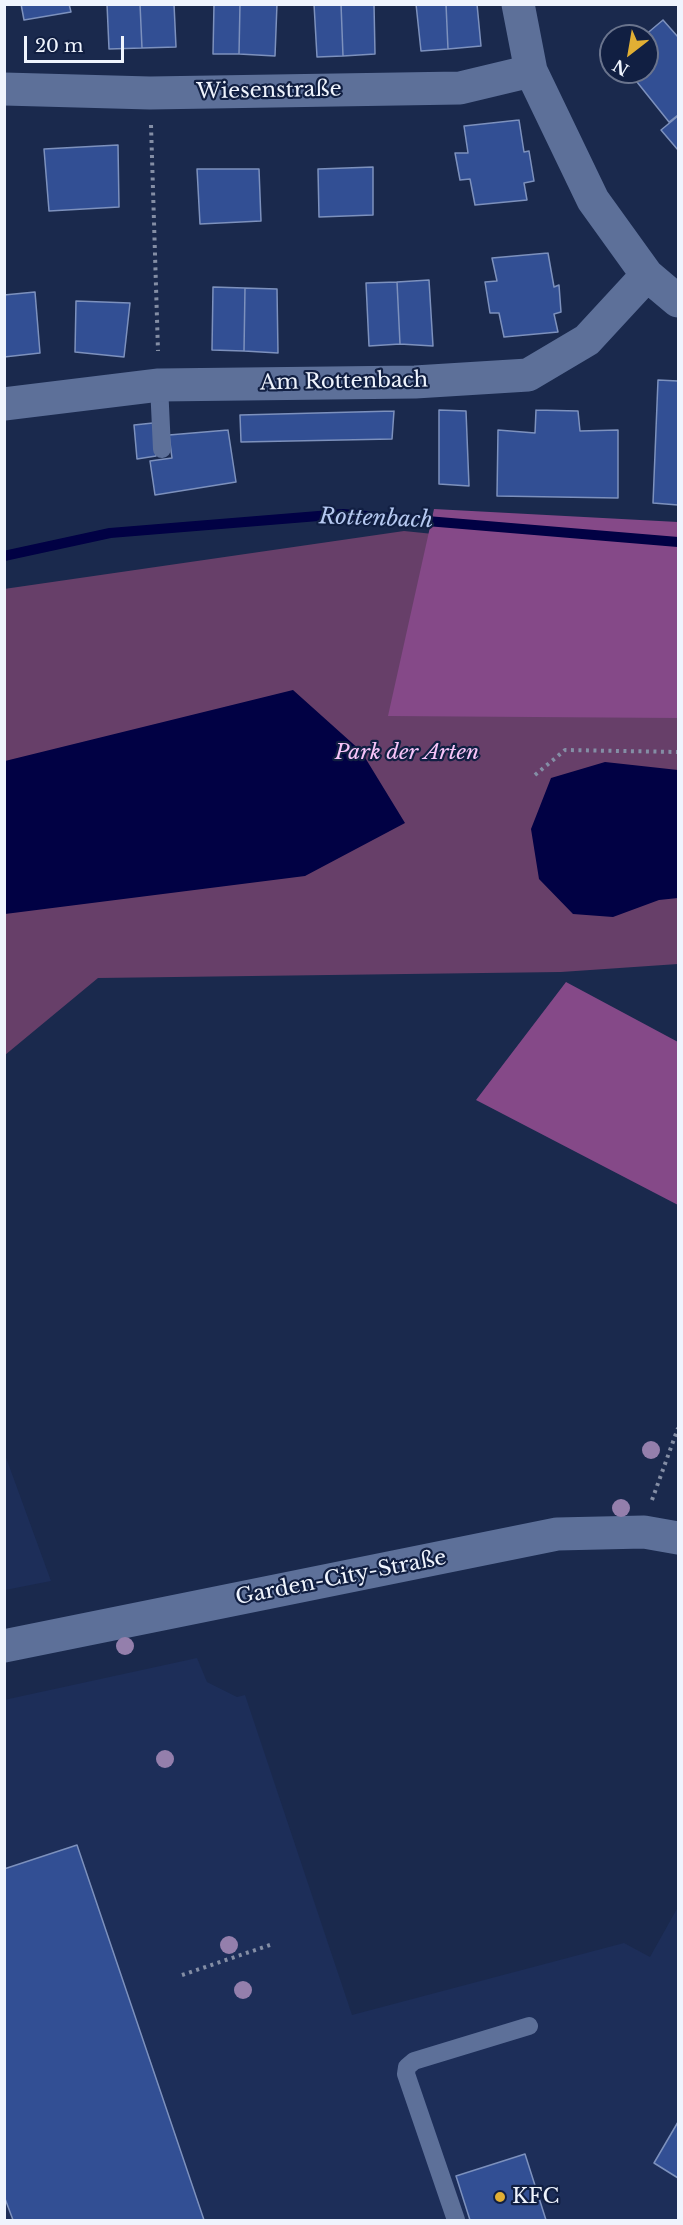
<!DOCTYPE html>
<meta charset="utf-8">
<style>
body{margin:0}
#map{position:relative;width:683px;height:2225px;overflow:hidden;background:#1a294d;font-family:"Libre Baskerville",serif}
canvas{display:block}
.frame{position:absolute;inset:0;border:6px solid #eff4fd;pointer-events:none}
.north{position:absolute;left:599px;top:24px;width:60px;height:60px;box-sizing:border-box;background:#111f42;border:2px solid #6a748d;border-radius:50%;rotate:211deg;font-size:16px;font-weight:700;line-height:24px;text-align:center;color:#eff4fd}
.north::after{content:'';display:block;margin:auto;width:21px;height:27px;background:#e1af34;clip-path:polygon(50% 0,100% 100%,50% 72%,0 100%)}
.scale{position:absolute;left:24px;top:36px;width:100px;height:27px;box-sizing:border-box;border:3px solid #eff4fd;border-top:0;padding-left:8px;font-size:18px;line-height:21px;white-space:nowrap;color:#eff4fd;-webkit-text-stroke:4px #111f42;paint-order:stroke}
</style>
<div id="map">
<canvas width="683" height="2225"></canvas>
<div class="frame"></div>
<div class="north">N</div>
<div class="scale">20 m</div>
</div>
<script>
const c = document.querySelector('canvas').getContext('2d');
c.lineJoin = 'round';
function paint(path, color) {
  c.fillStyle = color;
  c.fill(path, 'evenodd');
}
function shape(rows) {
  const path = new Path2D();
  for (const r of rows) {
    path.moveTo(r[0], r[1]);
    for (let i = 2; i < r.length; i += 2) path.lineTo(r[i], r[i + 1]);
  }
  return path;
}
function stroke(path, color, width, dash) {
  c.strokeStyle = color;
  c.lineWidth = width;
  c.lineCap = dash ? 'butt' : 'round';
  c.setLineDash(dash || []);
  c.stroke(path);
}
function drawText(font, color, halo, rows, align = 'center') {
  c.font = font + ' "Libre Baskerville",serif';
  c.lineWidth = 4.5;
  c.setLineDash([]);
  c.textBaseline = 'middle';
  c.strokeStyle = halo;
  c.fillStyle = color;
  for (const [text, x, y, turn = 0] of rows) {
    c.save();
    c.translate(x, y);
    c.rotate((+turn || 0) * Math.PI / 180);
    c.textAlign = isNaN(turn) ? turn : align;
    if (halo) c.strokeText(text, 0, 0);
    c.fillText(text, 0, 0);
    c.restore();
  }
}
const built = shape([
 [4,1452,51,1581,5,1590,4,1590],
 [197,1658,207,1682,237,1697,245,1695,352,2015,624,1943,650,1957,678,1907,678,2220,5,2220,4,1700]
]);
const green = shape([
 [404,531,678,559,678,964,561,972,98,978,5,1055,4,589]
]);
const forest = shape([
 [434,509,678,522,678,718,388,716],
 [566,982,678,1042,678,1205,476,1100]
]);
const water = shape([
 [293,690,361,751,405,823,305,876,5,914,5,761],
 [605,762,678,770,678,898,659,900,613,917,573,914,539,879,531,829,551,778]
]);
const stream = shape([
 [4,556,110,533,343,514,678,542]
]);
const building = shape([
 [21,4,69,4,71,12,24,20,21,4],
 [107,4,140,4,142,48,109,49,107,4],
 [140,4,174,4,176,47,142,48,140,4],
 [214,4,240,4,239,54,213,54,214,4],
 [240,4,277,4,275,56,239,54,240,4],
 [314,4,341,4,343,56,317,57,314,4],
 [341,4,374,4,375,54,343,56,341,4],
 [416,4,446,4,448,49,421,51,416,4],
 [446,4,477,4,481,46,448,49,446,4],
 [663,20,678,37,678,115,669,122,629,72,647,72,647,36,644,36,663,20],
 [678,116,678,150,661,130,678,116],
 [519,120,524,152,529,151,534,181,524,183,527,200,475,205,470,179,460,180,455,153,468,153,464,126,519,120],
 [118,145,119,207,49,211,44,149,118,145],
 [373,167,373,215,319,217,318,169,373,167],
 [197,169,259,169,261,221,200,224,197,169],
 [548,253,554,287,559,285,561,312,554,314,558,332,504,337,499,313,490,313,485,282,497,281,492,258,548,253],
 [429,280,433,346,400,344,397,282,429,280],
 [397,282,400,344,369,346,366,283,397,282],
 [213,287,245,288,244,351,212,350,213,287],
 [245,288,277,289,278,353,244,351,245,288],
 [35,292,40,353,4,357,4,295,35,292],
 [76,301,130,303,124,357,75,352,76,301],
 [658,380,678,381,678,505,653,503,658,380],
 [439,410,466,411,469,486,439,484,439,410],
 [536,410,578,411,580,431,618,430,618,498,497,496,498,430,535,433,536,410],
 [394,411,392,439,241,442,240,415,394,411],
 [153,423,156,456,137,459,134,425,153,423],
 [228,430,236,482,155,495,150,461,172,458,169,435,228,430],
 [77,1845,204,2220,13,2220,4,2196,4,1869,77,1845],
 [678,2122,678,2178,654,2163,678,2122],
 [525,2154,546,2220,470,2220,456,2176,525,2154]
]);
const path = shape([
 [151,125,158,351],
 [535,775,565,750,678,752],
 [652,1500,678,1428],
 [182,1975,270,1945]
]);
const service = shape([
 [159,385,162,449],
 [456,2220,406,2074,407,2067,414,2061,529,2026]
]);
const minor = shape([
 [518,4,531,71,593,200,647,275,678,301],
 [4,89,150,93,460,88,531,71],
 [4,404,159,385,415,382,528,375,587,340,647,275],
 [4,1646,557,1534,644,1532,678,1538]
]);
const trees = [
 [651,1450],
 [621,1508],
 [125,1646],
 [165,1759],
 [229,1945],
 [243,1990]
];
const markers = [
 [500,2197,6,"#e1af34"]
];
const streetNames = [
 ["Wiesenstraße",269,91,-1],
 ["Am Rottenbach",344,382,-1],
 ["Garden-City-Straße",341,1578,-11]
];
const parkNames = [
 ["Park der Arten",407,753]
];
const poiNames = [
 ["KFC",512,2197]
];
const waterNames = [
 ["Rottenbach",376,519,2]
];
paint(built, '#1d2e59');
paint(green, '#673f69');
paint(forest, '#854988');
paint(water, '#010144');
stroke(stream, '#010144', 10);
paint(building, '#324f94');
stroke(building, '#7d91bd', 1.5);
stroke(path, '#848ea5', 4, [3, 4.5]);
stroke(service, '#5d7099', 18);
stroke(minor, '#5d7099', 33);
c.fillStyle = '#947fac';
for (const [x, y] of trees) {
  c.beginPath();
  c.arc(x, y, 9, 0, 2 * Math.PI);
  c.fill();
}
for (const [x, y, r, color] of markers) {
  const dot = new Path2D();
  dot.arc(x, y, r, 0, 2 * Math.PI);
  c.fillStyle = color;
  c.fill(dot);
  stroke(dot, '#111f42', 2);
}
drawText('21px', '#eff4fd', '#111f42', streetNames);
drawText('italic 21px', '#f7c5f9', '#111f42', parkNames);
drawText('21px', '#eff4fd', '#111f42', poiNames, 'left');
drawText('italic 22px', '#b6c9f1', '#111f42', waterNames);
</script>
